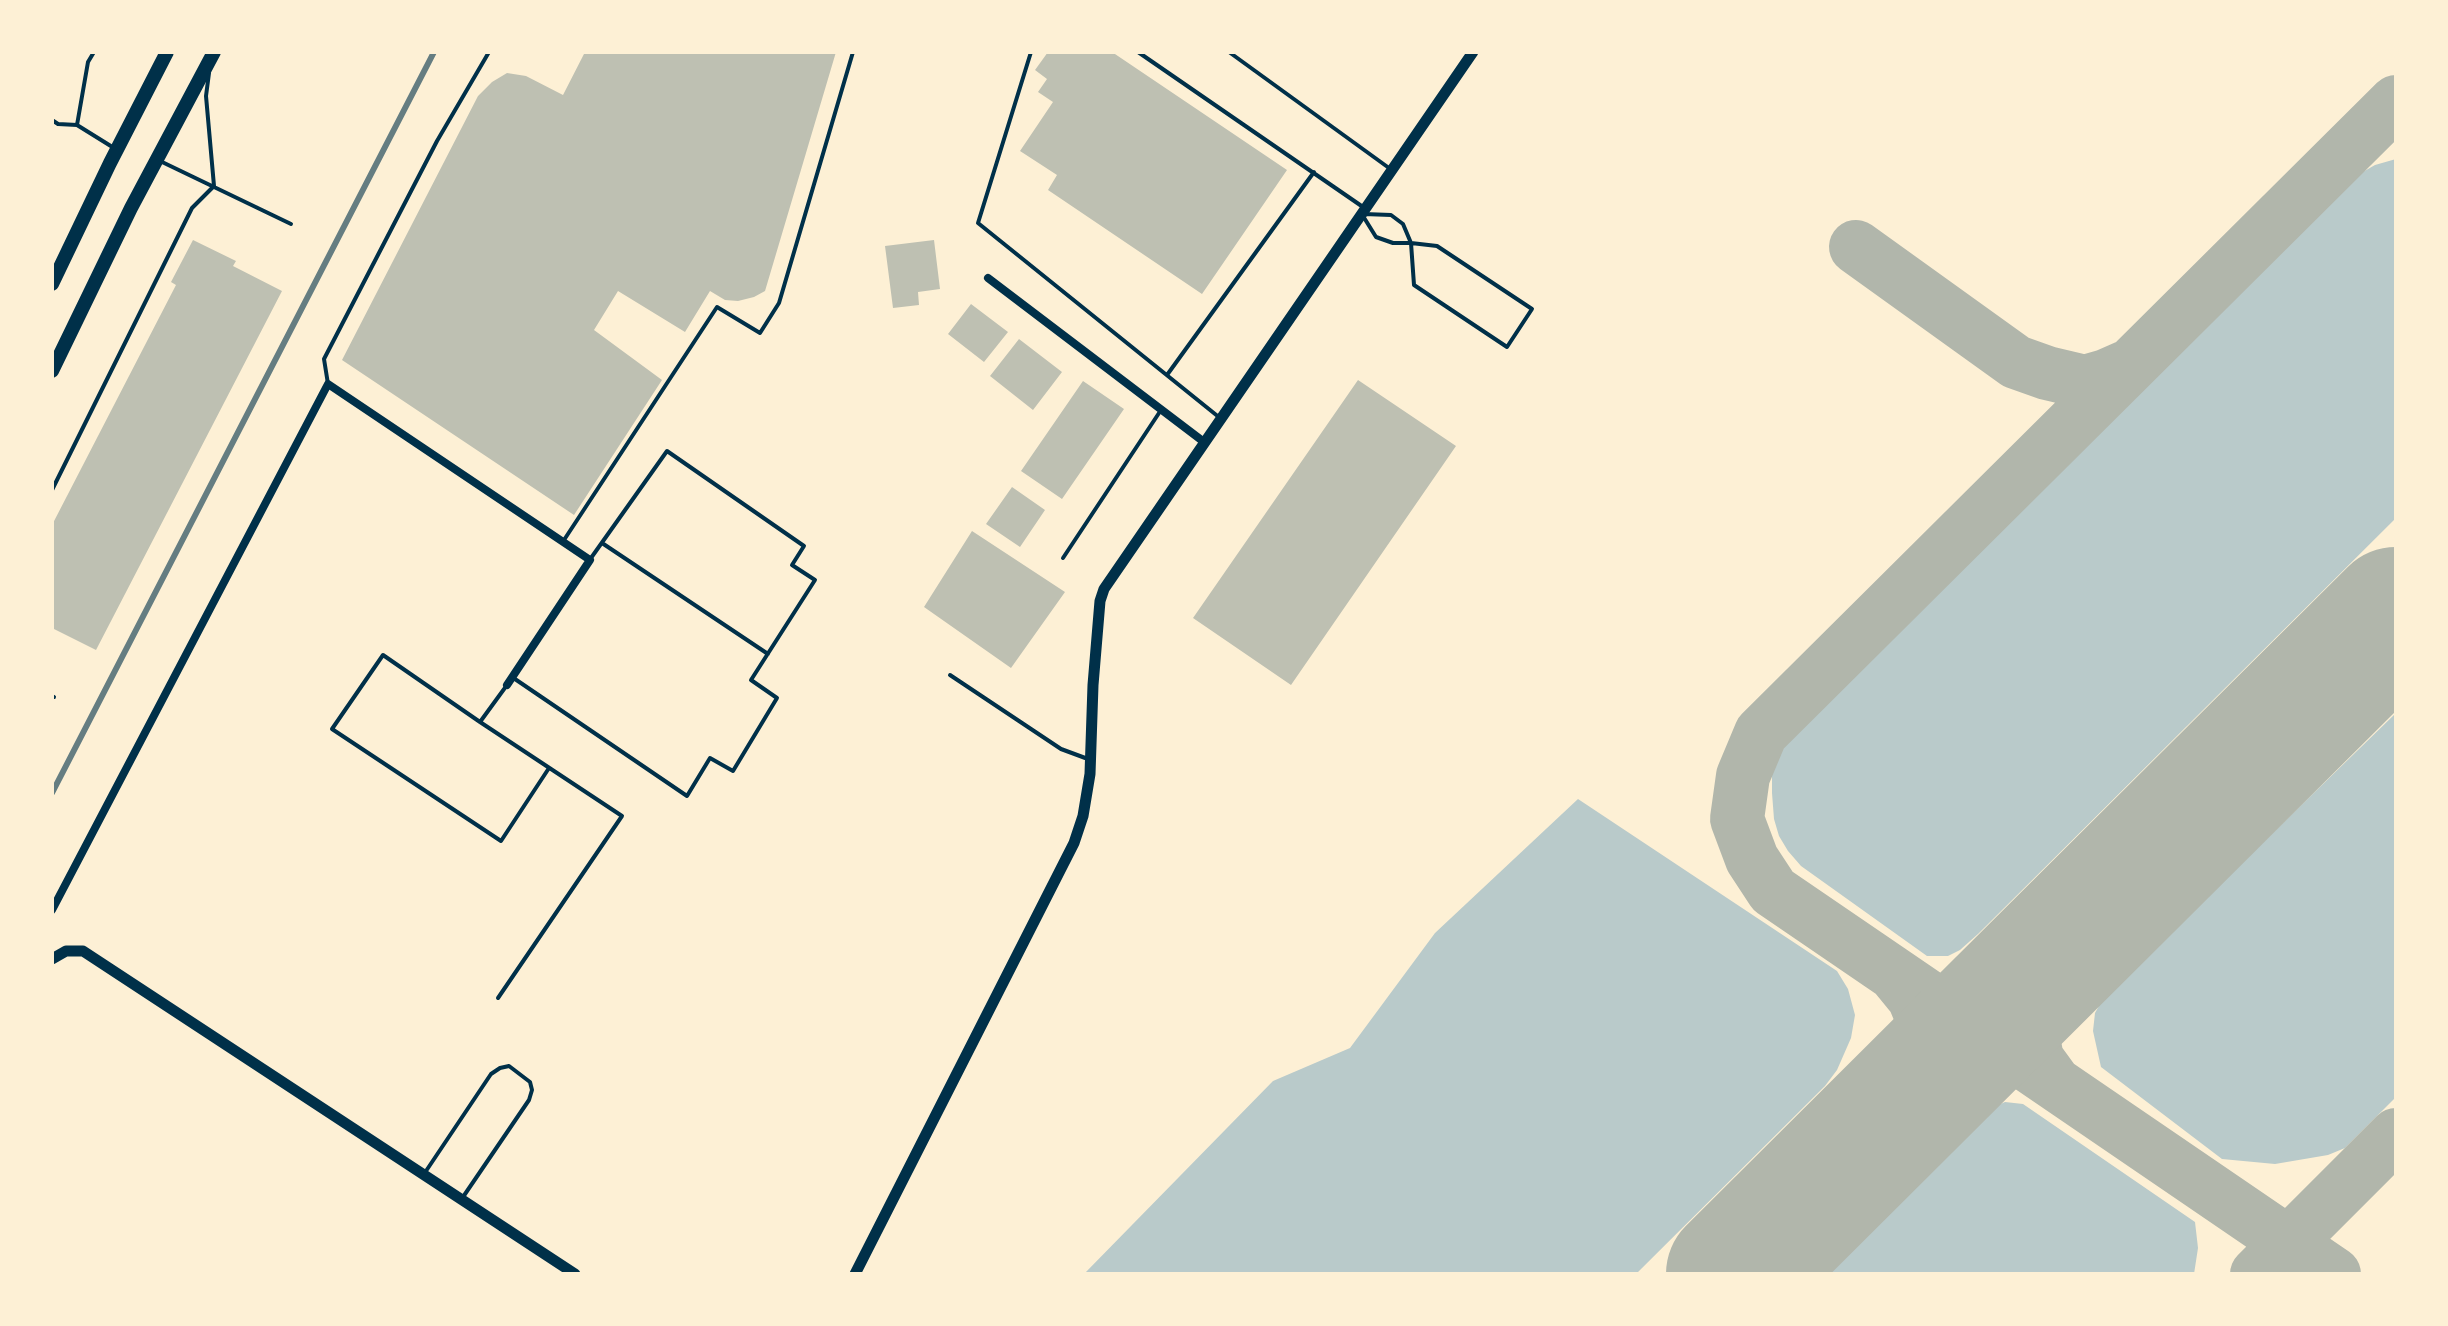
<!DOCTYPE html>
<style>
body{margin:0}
#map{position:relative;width:2448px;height:1326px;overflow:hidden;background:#fdf0d5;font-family:Rubik,sans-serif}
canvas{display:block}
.frame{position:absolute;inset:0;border:54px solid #fdf0d5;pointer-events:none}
</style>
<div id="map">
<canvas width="2448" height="1326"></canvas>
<div class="frame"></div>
</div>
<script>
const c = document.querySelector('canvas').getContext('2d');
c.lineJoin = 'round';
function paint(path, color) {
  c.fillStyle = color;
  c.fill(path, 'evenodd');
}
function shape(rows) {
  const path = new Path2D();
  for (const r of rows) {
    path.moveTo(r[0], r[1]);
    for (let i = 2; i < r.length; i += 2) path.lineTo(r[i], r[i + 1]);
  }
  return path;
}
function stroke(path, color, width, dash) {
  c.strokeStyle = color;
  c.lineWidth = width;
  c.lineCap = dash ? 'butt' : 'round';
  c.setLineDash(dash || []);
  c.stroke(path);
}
const green = shape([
 [2396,159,2396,518,1978,934,1960,950,1948,956,1927,956,1801,866,1788,851,1779,836,1774,819,1772,793,1772,769,1785,745,2354,177,2375,165],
 [2396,713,2396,1097,2345,1148,2328,1155,2275,1164,2222,1159,2101,1067,2093,1031,2095,1013,2104,997],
 [1578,799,1837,971,1848,989,1855,1015,1851,1038,1837,1070,1825,1086,1636,1274,1084,1274,1273,1081,1350,1048,1435,933],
 [2005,1102,2023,1104,2195,1222,2198,1248,2194,1274,1823,1274,1987,1110]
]);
const taxiway = shape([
 [1856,247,2016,362,2047,373,2085,382,2106,376,2131,365],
 [2051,958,2036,991,2030,1022,2037,1059,2053,1081],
 [1896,976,1914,998,1926,1027,1925,1070,1913,1096],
 [2257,1274,2396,1135],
 [2334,1274,1773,891,1752,859,1737,819,1743,776,1761,733,2396,102]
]);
const runway = shape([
 [1734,1274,2396,615]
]);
const building = shape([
 [585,52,836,52,765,291,754,297,738,301,725,300,710,291,685,332,618,291,594,330,662,380,574,515,342,360,478,96,492,82,507,73,526,76,563,95],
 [1048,52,1112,52,1287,170,1202,294,1048,190,1057,175,1020,151,1053,102,1038,92,1047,79,1035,70],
 [193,240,236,261,233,266,282,291,96,650,52,628,52,525,176,285,171,282],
 [934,240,940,289,918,292,919,305,893,308,885,246],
 [971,304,1008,332,984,362,948,334],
 [1019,339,1062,372,1033,410,990,376],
 [1358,380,1456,446,1291,685,1193,618],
 [1083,381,1124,409,1062,499,1021,471],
 [1012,487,1045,510,1020,547,986,524],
 [972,531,1065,592,1011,668,924,607]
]);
const service = shape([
 [1031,52,978,223,1220,418],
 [1138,52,1363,207],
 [1229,52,1389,168],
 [209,73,206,96,214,186],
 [52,120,58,124,77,125,114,148],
 [77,125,88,62,94,52],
 [160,161,291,224],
 [1363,216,1376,237,1393,243,1411,243,1437,246,1532,309,1507,347,1414,285,1411,243,1403,224,1391,215,1364,214],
 [1167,375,1314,172],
 [328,384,324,359,437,141,489,52],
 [52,490,192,208,214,186],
 [564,540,717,307,760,333,779,303,853,52],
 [602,543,768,654],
 [1063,558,1161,410],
 [950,675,1061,749,1088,759],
 [512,677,687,796,710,758,733,771,777,698,751,680,815,580,792,565,804,546,667,451,591,558],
 [52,696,54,697],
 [480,722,383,655,332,729,501,841,549,768],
 [498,998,622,816,480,722,507,685],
 [424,1174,491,1074,500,1068,509,1066,530,1082,532,1090,529,1100,463,1197]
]);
const minor = shape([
 [988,278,1204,442],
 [52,910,328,384,590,560,507,685]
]);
const tertiary = shape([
 [52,959,66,951,83,951,575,1274],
 [855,1274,1074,843,1083,816,1090,774,1093,685,1100,601,1104,589,1473,52]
]);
const trunk = shape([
 [52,284,110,163,167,52],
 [52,371,131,208,214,52]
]);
const rail = shape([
 [52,793,434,52]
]);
paint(green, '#b9caca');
stroke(taxiway, '#b1b6ab', 54);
stroke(runway, '#b1b6ab', 136);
paint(building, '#bec0b2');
stroke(service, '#003049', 4);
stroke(minor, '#003049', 8);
stroke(tertiary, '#003049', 11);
stroke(trunk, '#003049', 14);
stroke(rail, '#657d81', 6);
</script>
